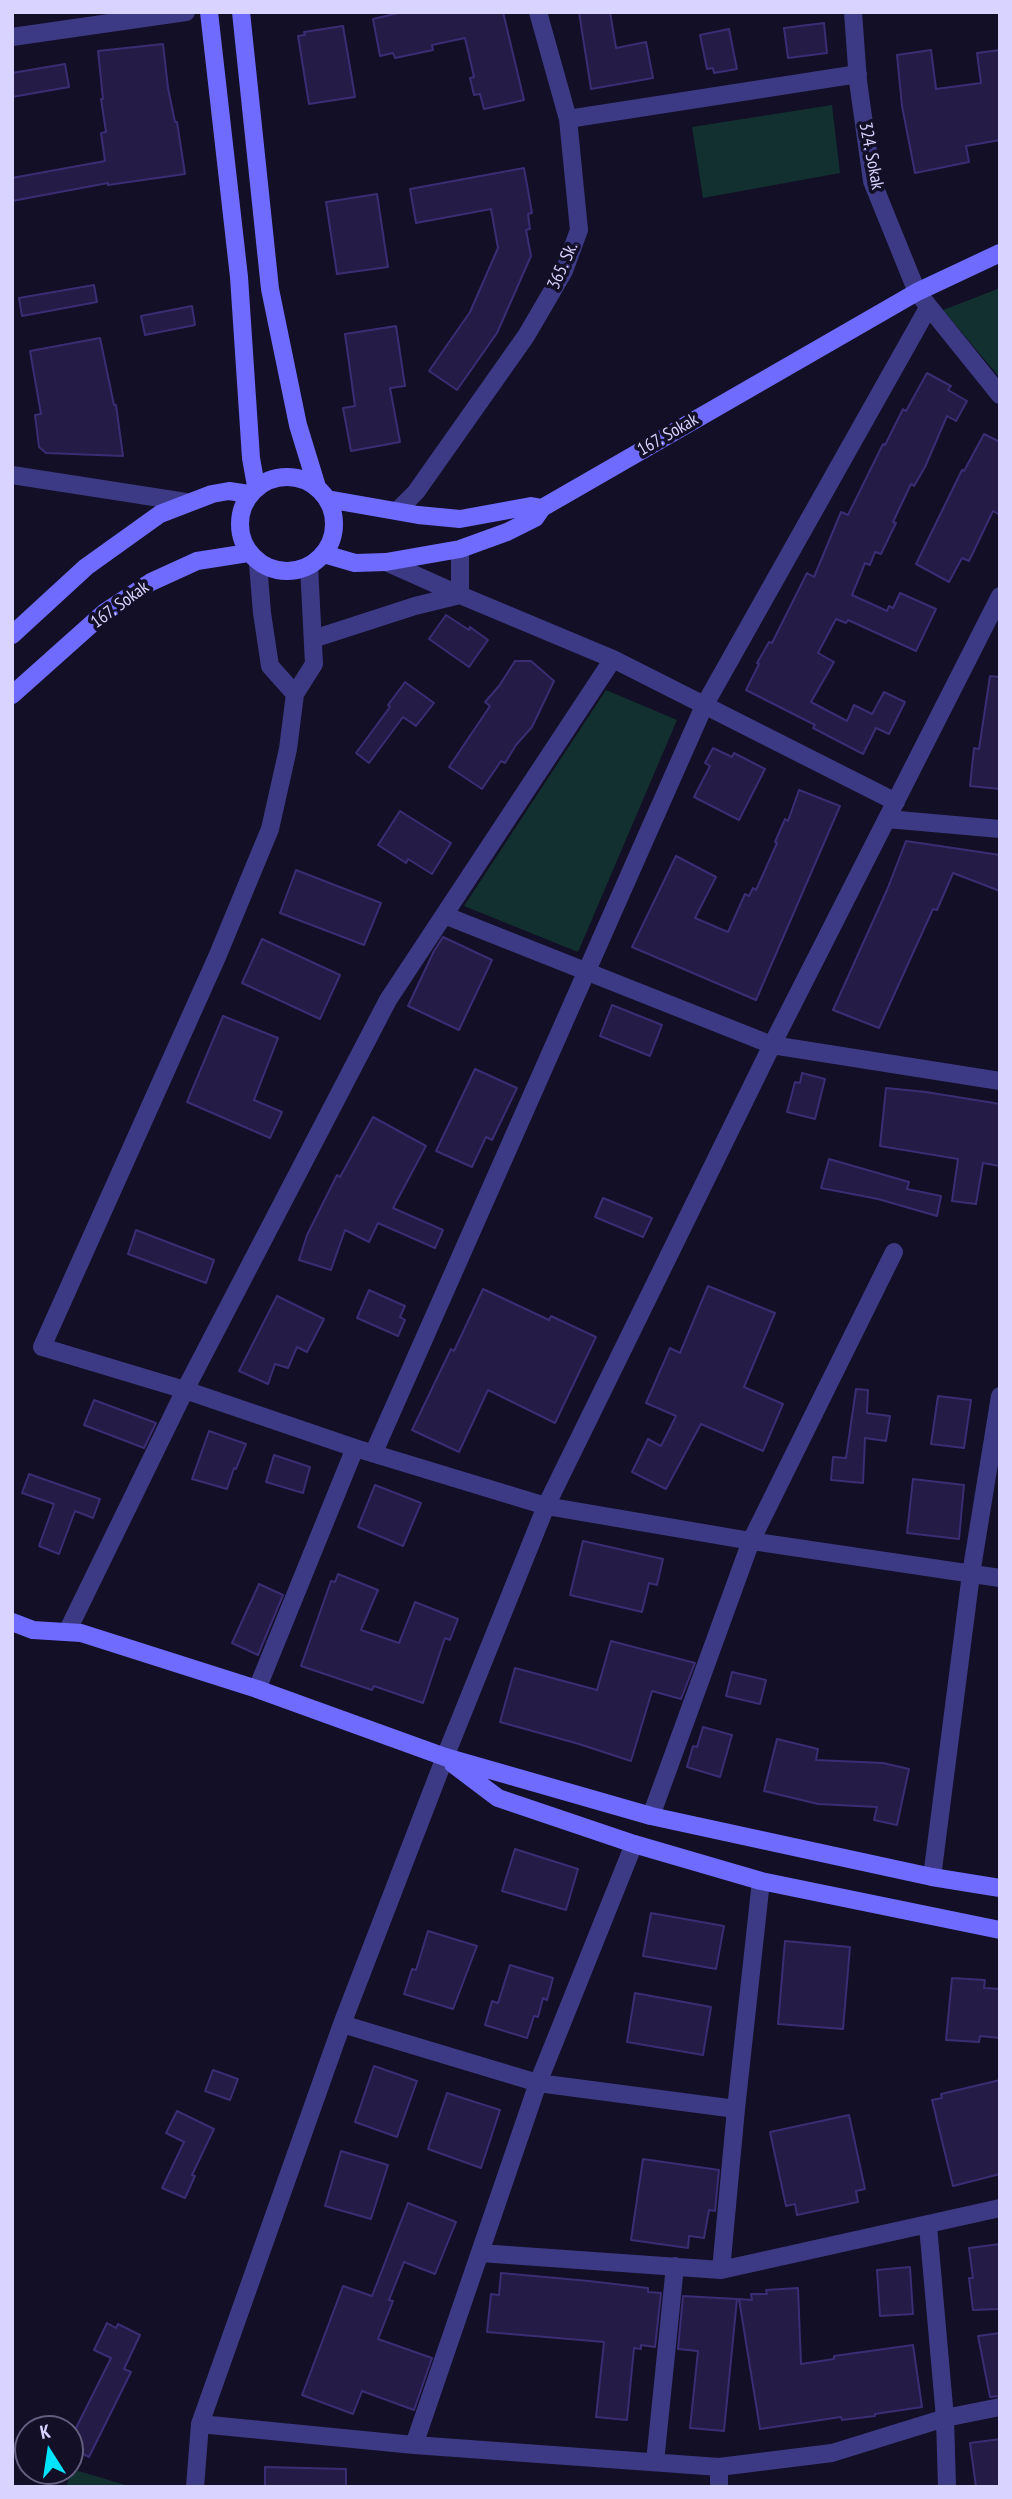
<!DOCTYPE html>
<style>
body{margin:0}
#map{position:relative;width:1012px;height:2499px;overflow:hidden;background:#130f26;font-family:"PT Sans Narrow",sans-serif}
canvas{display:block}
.frame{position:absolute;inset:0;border:14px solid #d9d4ff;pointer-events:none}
.north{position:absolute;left:14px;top:2415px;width:70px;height:70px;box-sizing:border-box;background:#130f26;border:2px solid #625e7d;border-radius:50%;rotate:348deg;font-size:19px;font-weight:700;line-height:28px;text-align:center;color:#d9d4ff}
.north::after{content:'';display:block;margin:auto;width:24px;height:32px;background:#00e5ff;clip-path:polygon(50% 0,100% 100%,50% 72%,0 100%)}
</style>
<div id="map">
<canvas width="1012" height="2499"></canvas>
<div class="frame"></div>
<div class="north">K</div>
</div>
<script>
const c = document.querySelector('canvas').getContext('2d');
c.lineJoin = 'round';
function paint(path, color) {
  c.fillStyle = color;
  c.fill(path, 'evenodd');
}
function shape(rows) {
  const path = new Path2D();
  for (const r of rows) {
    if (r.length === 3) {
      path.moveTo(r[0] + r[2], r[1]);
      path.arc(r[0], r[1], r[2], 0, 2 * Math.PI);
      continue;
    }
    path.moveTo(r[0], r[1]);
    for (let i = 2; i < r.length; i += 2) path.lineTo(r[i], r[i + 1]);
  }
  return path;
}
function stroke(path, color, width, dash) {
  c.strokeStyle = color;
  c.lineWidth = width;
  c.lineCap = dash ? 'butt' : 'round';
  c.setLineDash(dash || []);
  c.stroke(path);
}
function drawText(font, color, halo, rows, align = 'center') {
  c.font = font + ' "PT Sans Narrow",sans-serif';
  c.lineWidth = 7;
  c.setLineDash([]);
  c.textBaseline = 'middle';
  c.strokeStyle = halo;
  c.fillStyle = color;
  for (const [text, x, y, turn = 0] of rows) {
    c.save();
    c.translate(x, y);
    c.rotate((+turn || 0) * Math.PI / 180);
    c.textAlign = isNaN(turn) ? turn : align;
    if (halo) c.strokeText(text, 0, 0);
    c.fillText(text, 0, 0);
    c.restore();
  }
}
const green = shape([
 [832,105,840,173,703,198,692,127],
 [1000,288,1000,378,943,310],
 [606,690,677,720,578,952,464,906],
 [72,2469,132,2487,66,2487]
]);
const building = shape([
 [403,12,503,12,524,100,484,109,480,94,474,95,470,78,474,77,465,38,432,45,433,50,395,58,393,53,380,56,373,19,403,12],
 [579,12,610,12,616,48,646,42,653,78,591,89,579,12],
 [824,23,827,53,788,58,784,28,824,23],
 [343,26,355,97,309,104,298,36,305,35,304,32,343,26],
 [729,29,737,69,714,73,713,68,707,69,700,35,729,29],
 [163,44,168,88,175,122,177,122,185,174,108,185,108,183,12,201,12,178,105,161,101,133,106,132,101,99,103,99,98,51,163,44],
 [931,50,936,89,981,83,977,53,1000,50,1000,140,966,146,969,162,915,173,902,106,897,55,931,50],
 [65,64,69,87,12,97,12,73,65,64],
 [524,168,532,213,528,214,530,229,526,230,531,256,497,333,457,390,429,371,470,312,498,248,491,209,416,223,410,189,524,168],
 [377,194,388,267,337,274,326,202,377,194],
 [94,285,97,302,22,316,19,298,94,285],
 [192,306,195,325,145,335,141,316,192,306],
 [396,326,405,386,390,388,400,442,351,451,343,408,355,406,345,334,396,326],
 [100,338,114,405,116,405,123,456,46,453,39,447,35,415,41,414,30,351,100,338],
 [927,373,951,386,948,390,967,401,956,421,947,416,925,467,914,486,911,484,893,522,896,523,881,554,875,552,870,565,865,563,852,595,887,611,889,606,893,608,900,593,936,609,916,651,848,620,846,623,836,619,818,653,834,662,811,702,847,721,854,705,872,714,884,692,905,702,889,734,876,728,863,754,813,728,815,725,746,690,759,664,757,663,769,642,772,643,807,573,814,577,841,512,848,515,883,444,885,445,903,409,906,411,927,373],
 [984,434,1000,442,1000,515,993,511,969,561,962,558,949,582,916,564,962,470,964,471,984,434],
 [446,615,469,630,470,627,488,640,469,667,429,639,446,615],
 [515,661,531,661,554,681,532,727,516,745,505,763,501,761,482,789,449,767,490,706,485,702,499,686,515,661],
 [990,676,1000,677,1000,789,970,786,974,748,979,749,990,676],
 [405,682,434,703,416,726,403,717,369,763,356,753,390,707,388,705,405,682],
 [713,748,732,757,734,753,765,769,739,820,694,797,710,766,705,763,713,748],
 [799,790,840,806,756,1000,632,947,676,856,716,877,695,918,728,932,745,894,749,896,753,888,756,890,777,843,775,842,785,819,788,821,799,790],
 [400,811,451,843,432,874,408,859,406,863,378,845,400,811],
 [906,841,1000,855,1000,891,953,873,937,910,933,909,879,1028,833,1010,887,890,906,841],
 [296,870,381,903,364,945,280,913,296,870],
 [443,937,492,960,459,1030,408,1006,434,951,443,937],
 [262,939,340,975,320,1019,242,983,262,939],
 [612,1005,662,1025,650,1056,600,1036,612,1005],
 [223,1016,278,1038,254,1100,282,1112,270,1138,187,1102,223,1016],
 [475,1069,517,1088,492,1140,486,1137,472,1167,436,1151,475,1069],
 [802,1073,825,1079,815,1119,787,1112,795,1082,800,1083,802,1073],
 [886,1088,926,1092,1000,1104,1000,1166,983,1163,976,1204,952,1201,958,1159,880,1146,886,1088],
 [373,1117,426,1146,393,1208,443,1230,435,1248,378,1223,369,1242,345,1230,331,1270,299,1260,307,1235,337,1175,340,1177,373,1117],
 [829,1159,909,1182,907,1189,941,1196,937,1216,878,1199,821,1188,829,1159],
 [603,1198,652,1218,643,1237,595,1217,603,1198],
 [136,1230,214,1260,206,1283,128,1254,136,1230],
 [708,1286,775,1313,744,1387,783,1404,763,1451,701,1424,666,1489,632,1472,648,1439,661,1446,676,1416,646,1403,670,1348,680,1353,708,1286],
 [483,1289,549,1320,551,1316,596,1337,555,1423,488,1390,459,1452,412,1430,451,1349,454,1351,483,1289],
 [369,1290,405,1306,400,1317,405,1320,398,1336,357,1318,369,1290],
 [277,1296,324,1319,307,1352,297,1347,288,1368,275,1364,268,1384,239,1371,277,1296],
 [856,1389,868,1390,867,1413,890,1416,886,1441,865,1438,863,1483,831,1480,833,1457,846,1458,856,1389],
 [938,1396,971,1400,964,1448,931,1444,938,1396],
 [94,1400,156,1423,144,1448,84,1425,94,1400],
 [209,1431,246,1444,236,1469,234,1468,227,1489,192,1479,209,1431],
 [274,1455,310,1467,303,1493,266,1482,274,1455],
 [29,1474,100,1499,93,1518,75,1511,59,1554,39,1546,54,1504,22,1493,29,1474],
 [913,1479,964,1485,959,1539,907,1533,913,1479],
 [375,1485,421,1503,403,1546,358,1527,375,1485],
 [583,1541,663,1559,657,1585,649,1583,642,1612,570,1595,583,1541],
 [338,1574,378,1590,361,1630,399,1643,415,1602,458,1619,450,1640,445,1638,423,1703,374,1686,372,1690,301,1666,331,1581,335,1582,338,1574],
 [259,1584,283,1595,258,1655,232,1643,259,1584],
 [611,1641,695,1663,681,1699,652,1691,631,1761,579,1744,500,1722,515,1668,597,1690,611,1641],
 [732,1672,766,1680,760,1704,726,1696,732,1672],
 [703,1727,732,1735,720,1777,687,1767,693,1746,697,1747,703,1727],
 [777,1739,818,1749,816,1760,883,1763,909,1769,897,1825,874,1820,877,1807,818,1804,764,1791,777,1739],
 [515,1849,578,1869,566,1910,502,1891,515,1849],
 [651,1913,724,1926,716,1969,643,1956,651,1913],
 [428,1931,477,1946,453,2009,404,1994,412,1969,416,1970,428,1931],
 [785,1941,850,1947,843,2029,778,2024,785,1941],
 [510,1965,553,1978,547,2000,543,1998,538,2017,534,2016,527,2038,485,2025,492,2001,498,2003,510,1965],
 [952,1978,985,1980,984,1988,1000,1989,1000,2038,980,2036,979,2042,946,2040,952,1978],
 [635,1993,711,2007,703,2055,627,2042,635,1993],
 [374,2066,417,2081,397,2137,355,2122,374,2066],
 [213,2070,238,2079,230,2100,205,2091,213,2070],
 [1000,2080,1000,2174,953,2186,932,2100,942,2098,941,2094,1000,2080],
 [447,2093,500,2110,481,2168,428,2149,447,2093],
 [177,2111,214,2129,192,2175,195,2176,185,2198,162,2188,184,2142,166,2133,177,2111],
 [849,2115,865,2189,856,2191,858,2202,797,2215,795,2204,786,2206,770,2132,849,2115],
 [341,2151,388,2165,371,2219,325,2206,341,2151],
 [643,2159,719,2170,715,2211,709,2210,704,2238,689,2236,688,2248,631,2240,643,2159],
 [408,2203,456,2222,435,2274,404,2262,389,2300,393,2301,378,2339,432,2358,414,2410,362,2391,353,2414,302,2395,343,2286,372,2296,408,2203],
 [1000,2244,1000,2309,973,2310,969,2278,973,2278,969,2248,1000,2244],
 [910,2267,913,2314,880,2316,877,2270,910,2267],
 [501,2273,589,2281,648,2288,648,2292,661,2293,655,2347,641,2345,641,2349,634,2348,627,2420,596,2417,604,2342,487,2332,491,2294,499,2295,501,2273],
 [798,2288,801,2364,834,2359,834,2356,913,2345,922,2407,875,2414,875,2416,842,2420,841,2417,760,2429,739,2299,752,2300,751,2294,767,2294,766,2290,798,2288],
 [683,2296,737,2299,724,2431,690,2428,698,2351,678,2349,683,2296],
 [107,2323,116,2328,118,2324,140,2335,124,2369,131,2372,89,2457,70,2447,70,2440,111,2358,94,2350,107,2323],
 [1000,2333,1000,2396,990,2397,978,2336,1000,2333],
 [1000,2439,1000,2487,976,2487,970,2443,1000,2439],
 [265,2467,346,2469,346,2487,265,2487,265,2467]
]);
const street = shape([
 [853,12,858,81,872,181,917,292,1000,395],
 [12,37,186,12],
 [568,119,858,74],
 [12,475,186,502],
 [398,510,416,492,526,336,564,271,579,230,568,119,538,12],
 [460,549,460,595,613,659,896,802],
 [386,562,460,595],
 [258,564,262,613,270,666,295,694],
 [309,566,314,664,295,694,288,749,270,829,217,957,42,1347,185,1390,355,1448,546,1506,751,1541,1000,1578],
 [313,639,415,606,460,595],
 [887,819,1000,829],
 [444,915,772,1045,1000,1081],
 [374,1452,704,706,928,308],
 [67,1632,185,1390,388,1000,613,659],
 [257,1689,355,1448],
 [651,1816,751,1541,894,1252],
 [932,1877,971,1574,1000,1396],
 [342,2024,538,2083,736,2109],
 [928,2226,945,2418,947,2487],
 [480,2253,721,2270,1000,2208],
 [721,2270,736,2109,761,1881],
 [200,2424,414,2445,719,2467,832,2453,945,2418,1000,2407],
 [414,2445,538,2083,634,1844],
 [655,2462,675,2266],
 [195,2487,200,2424,342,2024,445,1757,546,1506,772,1045,1000,596],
 [719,2487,719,2467]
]);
const secondary = shape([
 [209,12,239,277,251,458,256,486],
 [241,12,270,289,298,425,317,487],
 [287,524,47],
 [327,499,418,515,460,519,531,506,542,508],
 [324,554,355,563,386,562,460,549,507,532,535,518,542,508,917,292,1000,253],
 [12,635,86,567,160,514,212,494,229,491,249,494],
 [12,695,105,612,151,582,197,561,248,553],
 [12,1622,33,1630,81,1633,257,1689,445,1757,651,1816,932,1877,1000,1888],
 [453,1764,498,1798,634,1844,761,1881,1000,1930]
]);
const streetNames = [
 ["324. Sokak",871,156,79],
 ["365. Sk.",563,266,-66],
 ["167. Sokak",668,435,-30],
 ["167. Sokak",120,605,-36]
];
paint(green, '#12302f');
paint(building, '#241b47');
stroke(building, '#3b2d73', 2);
stroke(street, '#3d3a85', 18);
stroke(secondary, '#6f6bff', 18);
drawText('18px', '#d9d4ff', '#130f26', streetNames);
</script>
